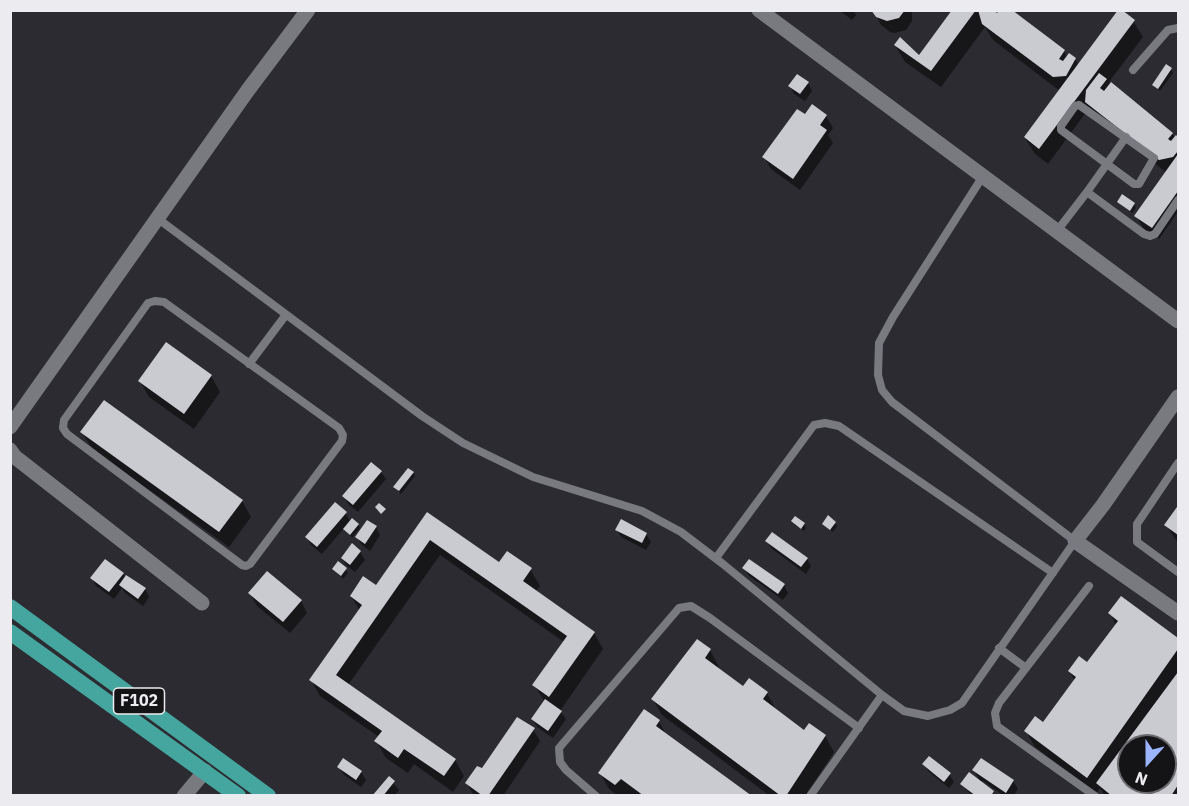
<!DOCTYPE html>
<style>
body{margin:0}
#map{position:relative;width:1189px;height:806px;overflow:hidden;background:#2b2b31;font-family:"IBM Plex Sans",sans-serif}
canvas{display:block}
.frame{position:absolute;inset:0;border:12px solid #ececf0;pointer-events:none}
.north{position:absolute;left:1117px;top:734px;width:60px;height:60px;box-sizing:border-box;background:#141417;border:2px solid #6a6a6e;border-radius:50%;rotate:201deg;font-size:16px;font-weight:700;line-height:24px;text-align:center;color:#ececf0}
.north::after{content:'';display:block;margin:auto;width:21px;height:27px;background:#9cb4fd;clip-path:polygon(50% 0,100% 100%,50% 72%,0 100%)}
</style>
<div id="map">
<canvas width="1189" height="806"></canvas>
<div class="frame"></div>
<div class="north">N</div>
</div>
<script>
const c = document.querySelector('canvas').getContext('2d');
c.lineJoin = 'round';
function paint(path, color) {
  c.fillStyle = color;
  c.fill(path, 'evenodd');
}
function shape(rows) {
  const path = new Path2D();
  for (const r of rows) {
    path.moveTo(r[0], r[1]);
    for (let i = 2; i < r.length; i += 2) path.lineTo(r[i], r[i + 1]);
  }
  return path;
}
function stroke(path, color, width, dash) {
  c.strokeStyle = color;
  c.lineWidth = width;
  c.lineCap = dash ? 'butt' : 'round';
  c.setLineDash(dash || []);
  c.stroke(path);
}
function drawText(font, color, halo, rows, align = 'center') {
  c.font = font + ' "IBM Plex Sans",sans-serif';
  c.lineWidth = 6;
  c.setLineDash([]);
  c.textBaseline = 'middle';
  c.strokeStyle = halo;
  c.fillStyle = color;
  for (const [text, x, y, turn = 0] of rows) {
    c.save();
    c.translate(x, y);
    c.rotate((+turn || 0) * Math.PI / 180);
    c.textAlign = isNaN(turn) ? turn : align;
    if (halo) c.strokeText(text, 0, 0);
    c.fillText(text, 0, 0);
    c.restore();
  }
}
const shadow = shape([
 [839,10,853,10,856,15,852,20],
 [873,10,912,10,912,21,906,30,895,33,890,32,881,25],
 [954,10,1009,10,1064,51,1067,57,1075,59,1079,66,1133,21,1143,37,1109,82,1172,134,1175,138,1176,137,1178,139,1178,212,1159,239,1143,228,1136,216,1167,173,1097,118,1090,107,1048,164,1035,154,1025,138,1060,91,993,40,985,27,941,87,905,62,895,45,920,57],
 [1171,70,1173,73,1160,91,1154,85],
 [808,83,812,91,805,101,794,94,790,86],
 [826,116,833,128,828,135,833,143,800,190,771,169,764,157,805,117],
 [1118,202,1134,204,1136,208,1132,213],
 [211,376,220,392,194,429,149,397,140,381],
 [82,432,242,501,251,517,229,547,92,449],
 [381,472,386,479,358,512,348,504,344,496],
 [413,473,415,476,401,494,395,487],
 [1178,509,1178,543,1166,525],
 [345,513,351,522,358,525,360,528,352,538,344,528,322,554,311,545,307,537],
 [427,514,499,564,530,569,540,586,535,592,594,633,603,649,560,711,566,719,553,738,537,727,533,719,545,702,534,685,564,642,440,555,348,685,455,760,464,776,453,792,414,764,408,773,386,758,376,741,379,737,320,696,311,680,360,611,351,596,376,587],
 [795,518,804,524,806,528,804,531,795,525,793,521],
 [621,521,646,534,651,542,646,550,621,537,617,530],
 [835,523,837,526,833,532,823,524],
 [376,527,380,535,370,551,362,545,357,537],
 [767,542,807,559,811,566,806,574,772,549],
 [360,552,365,560,355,572,347,566,342,558],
 [339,563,348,573,343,579,334,569],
 [744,568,784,585,788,593,783,600,749,576],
 [123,574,126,578,145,589,149,597,143,606,125,593,122,588,114,599,96,586,92,578],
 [250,594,301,601,307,613,290,633,257,606],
 [1121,598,1178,640,1178,796,1105,796,1100,788,1097,793,1035,747,1026,731,1043,724,1075,681,1069,671,1088,664,1116,625,1110,613],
 [1129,746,1165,746,1165,782,1129,782],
 [710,650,719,667,717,669,743,689,749,680,767,693,776,710,804,732,825,736,834,752,805,796,770,796,662,715,653,699],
 [659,721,667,737,749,796,633,796,630,794,629,796,618,796,609,789,600,773],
 [533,729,540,741,503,796,474,796,467,783],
 [924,765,949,774,954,782,949,788,929,772],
 [339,767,361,772,366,780,361,787,344,775],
 [974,770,1013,781,1018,789,1013,796,1004,796,983,781,981,783],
 [389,778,399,790,394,796,374,796],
 [962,784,993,792,995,796,972,796]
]);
const building = shape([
 [871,10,905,10,899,18,887,21,876,17],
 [952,10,976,10,931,71,894,45,900,37,919,55],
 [978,10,994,10,997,13,999,10,1012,10,1065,50,1059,59,1063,61,1069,53,1076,58,1066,76,1053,77,982,24],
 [1118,10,1122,10,1135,20,1039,149,1024,137],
 [1166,64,1172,68,1158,89,1152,85],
 [1099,73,1107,79,1100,88,1104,91,1111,82,1173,133,1168,139,1171,141,1176,135,1178,137,1178,151,1173,157,1159,160,1085,102,1086,90],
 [797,74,809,82,800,94,788,86],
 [812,104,827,115,820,125,827,130,793,179,762,157,797,109,805,114],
 [1178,154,1178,191,1152,228,1134,216],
 [1122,194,1135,203,1130,211,1117,202],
 [166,342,212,375,184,414,138,381],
 [104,400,243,500,219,532,80,432],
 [371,462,382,471,353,505,342,496],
 [408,468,414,472,399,491,393,487],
 [335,502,347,512,317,547,305,537],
 [379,503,386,509,381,514,375,507],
 [1177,507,1178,508,1178,535,1164,525],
 [427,512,499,562,507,551,532,568,523,581,595,632,549,697,532,685,567,636,430,540,336,675,456,759,444,776,404,749,398,758,374,741,382,731,309,680,362,605,350,596,363,576,376,585],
 [828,515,836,522,830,530,822,524],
 [795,516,805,523,801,529,791,521],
 [352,518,359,524,350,535,343,529],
 [621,519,647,533,642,543,615,530],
 [367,520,377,526,365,544,355,537],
 [772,532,808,558,801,567,765,541],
 [352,543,361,551,350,565,341,558],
 [105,559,124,573,109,592,90,578],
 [749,559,785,584,778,594,742,568],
 [338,561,347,568,341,576,332,569],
 [267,571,302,600,283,622,248,593],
 [126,575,146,588,138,599,119,585],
 [1121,596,1178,638,1178,649,1087,778,1024,731,1035,716,1043,722,1076,677,1068,671,1079,656,1087,662,1118,621,1108,613],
 [697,639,711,649,705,658,743,686,749,678,768,692,763,699,804,730,809,723,826,735,786,796,781,796,651,699],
 [1178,672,1178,785,1171,796,1112,796,1096,783],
 [1129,746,1165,746,1165,782,1129,782],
 [545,699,562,711,548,731,531,719],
 [644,709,660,720,656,726,752,796,644,796,621,779,615,785,598,773],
 [517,717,535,728,488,796,483,796,465,783,477,766,482,768],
 [929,756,951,773,944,782,922,764],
 [343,758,362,771,356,780,337,767],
 [981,758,1014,780,1006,793,972,770],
 [969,772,994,791,991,796,976,796,960,784],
 [389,776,395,781,383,796,372,796]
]);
const service = shape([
 [1133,70,1168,30,1178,28],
 [1079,105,1154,158,1139,184,1134,184,1061,130,1061,126,1075,106,1079,105],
 [1087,192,1144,234,1150,236,1155,234,1178,200],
 [157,218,422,416,463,443,533,477,642,511,681,532,723,564,882,695,904,711,928,716,950,710,962,703,1075,541,892,402,882,390,878,375,879,343,893,317,983,176],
 [1057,231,1087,192,1126,137],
 [155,301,164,302,339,428,343,435,342,441,250,564,246,566,242,565,67,434,63,428,64,420,148,303,155,301],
 [249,364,285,316],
 [1178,463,1137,524,1137,542,1178,572],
 [716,558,814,425,825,423,839,426,1053,573],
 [1089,586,999,703,995,713,997,726,1095,796],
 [999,648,1026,668],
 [596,796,566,770,560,762,559,748,679,608,691,606,710,618,859,728],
 [810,796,882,695]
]);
const minor = shape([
 [759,10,1178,321],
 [1178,397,1103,505,1075,541,1178,613],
 [10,427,248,90,308,10],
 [10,450,15,457,202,603],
 [184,796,205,771]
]);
const trunk = shape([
 [10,607,268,796],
 [10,632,238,796]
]);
const shields = [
 [139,701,51]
];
const shieldNames = [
 ["F102",139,701]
];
paint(shadow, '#0007');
paint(building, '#cacad1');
stroke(service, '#797980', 8);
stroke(minor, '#797980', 15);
stroke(trunk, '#45a69f', 16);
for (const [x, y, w] of shields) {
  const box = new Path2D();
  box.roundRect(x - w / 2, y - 13, w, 26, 4.5);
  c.fillStyle = '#141417';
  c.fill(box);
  stroke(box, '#ececf0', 1.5);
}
drawText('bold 16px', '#ececf0', null, shieldNames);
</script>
